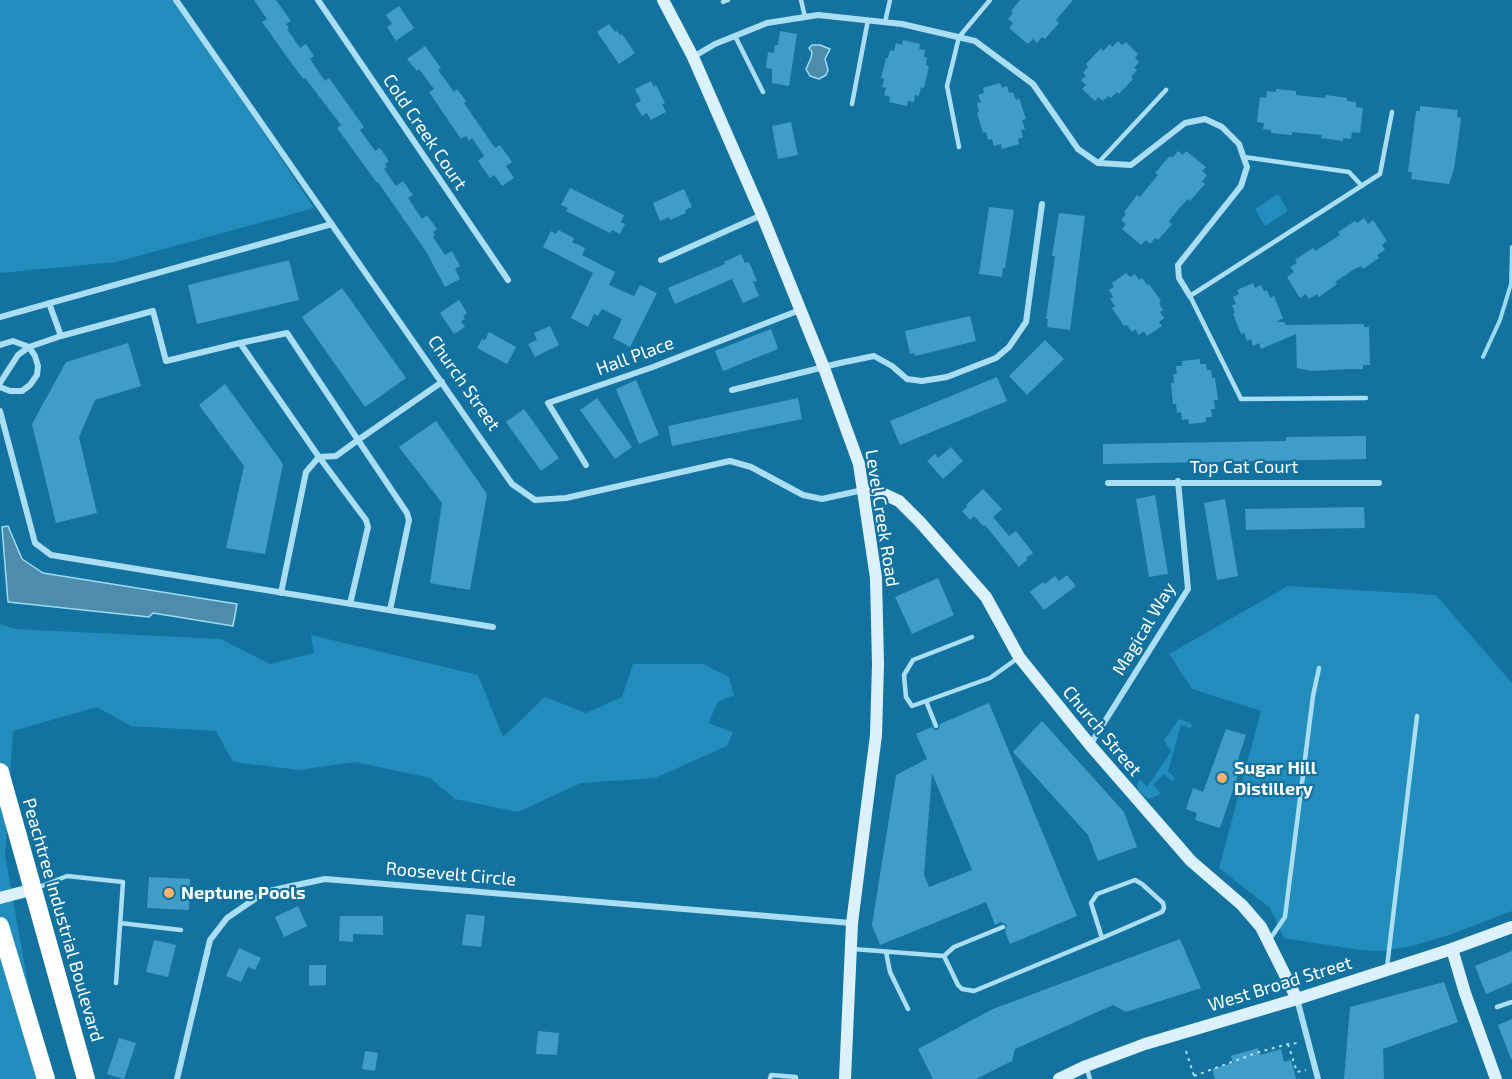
<!DOCTYPE html>
<style>
body{margin:0}
canvas{display:block;background:#13729f}
</style>
<canvas width="1512" height="1079"></canvas>
<script>
const c = document.querySelector('canvas').getContext('2d');
c.lineJoin = 'round';
function paint(path, color) {
  c.fillStyle = color;
  c.fill(path, 'evenodd');
}
function shape(rows) {
  const path = new Path2D();
  for (const r of rows) {
    path.moveTo(r[0], r[1]);
    for (let i = 2; i < r.length; i += 2) path.lineTo(r[i], r[i + 1]);
  }
  return path;
}
function stroke(path, color, width, dash) {
  c.strokeStyle = color;
  c.lineWidth = width;
  c.lineCap = dash ? 'butt' : 'round';
  c.setLineDash(dash || []);
  c.stroke(path);
}
function drawText(font, color, halo, rows, align = 'center') {
  c.font = font + ' "Exo 2",sans-serif';
  c.lineWidth = 4.5;
  c.setLineDash([]);
  c.textBaseline = 'middle';
  c.strokeStyle = halo;
  c.fillStyle = color;
  for (const [text, x, y, turn = 0] of rows) {
    c.save();
    c.translate(x, y);
    c.rotate((+turn || 0) * Math.PI / 180);
    c.textAlign = isNaN(turn) ? turn : align;
    if (halo) c.strokeText(text, 0, 0);
    c.fillText(text, 0, 0);
    c.restore();
  }
}
const green = shape([
 [0,0,175,0,314,208,116,262,0,273],
 [1278,194,1288,211,1265,226,1255,209],
 [1288,586,1436,595,1512,683,1512,911,1449,935,1412,946,1383,951,1359,950,1284,938,1270,908,1219,868,1261,711,1192,689,1169,654],
 [0,624,15,629,221,639,270,664,314,653,311,635,478,675,503,737,545,697,586,713,622,697,633,664,703,664,729,677,734,695,718,702,708,723,733,732,727,746,655,778,581,783,518,812,455,799,430,778,355,762,299,770,233,762,216,731,131,726,97,707,13,731,5,855,45,1079,0,1079],
 [1179,719,1191,723,1192,726,1190,728,1181,725,1168,771,1175,778,1172,781,1164,774,1153,785,1160,792,1159,795,1149,799,1145,797,1138,790,1137,784,1140,779,1147,787,1171,752,1164,740]
]);
const water = shape([
 [812,45,820,45,830,49,825,59,828,70,826,75,819,79,810,76,806,69,811,58,812,52,809,48,812,45],
 [8,526,22,559,43,573,237,604,233,626,153,613,149,617,8,602,2,527,8,526]
]);
const stream = shape([
 [1483,357,1500,320,1511,284,1512,247]
]);
const building = shape([
 [254,0,276,0,291,21,286,24,289,28,287,29,300,48,306,44,314,56,310,59,325,81,329,78,364,127,360,130,375,151,380,148,389,161,385,164,387,167,384,169,396,186,403,181,413,195,408,198,422,219,427,215,437,229,433,232,435,235,433,237,445,255,452,251,460,266,455,269,460,279,445,287,427,253,378,182,377,183,337,128,341,125,305,78,303,79,262,22,267,19],
 [1020,0,1073,0,1056,20,1059,23,1045,39,1042,37,1037,43,1033,39,1028,44,1009,28,1013,23,1008,19,1013,13,1011,11],
 [399,6,414,28,396,41,387,27,392,24,386,15],
 [609,24,615,32,617,31,620,35,622,34,635,53,619,64,597,32],
 [780,31,797,34,789,86,772,83,772,69,766,68,768,52,774,53,775,45,778,45],
 [903,40,920,44,919,49,925,50,924,57,927,57,926,65,929,66,924,88,921,87,919,96,915,95,914,102,908,101,907,106,889,102,890,97,884,95,886,88,882,87,884,79,881,78,886,58,888,58,890,50,894,51,896,43,902,45],
 [1118,41,1122,45,1126,42,1138,54,1135,58,1139,62,1134,68,1137,70,1131,77,1133,79,1119,94,1117,92,1111,98,1108,96,1103,101,1098,97,1095,101,1082,89,1086,85,1081,80,1086,76,1083,73,1088,67,1086,64,1101,48,1103,51,1110,44,1112,47],
 [425,46,441,68,438,70,454,92,457,89,466,101,464,103,495,148,500,145,512,162,506,166,514,178,502,186,494,175,490,178,478,161,484,156,472,138,469,141,466,136,461,139,429,92,434,89,419,69,417,71,407,59],
 [651,81,654,87,656,85,665,103,662,104,666,112,651,120,647,113,642,116,635,104,641,101,635,89],
 [1000,83,1002,88,1007,86,1009,93,1013,92,1016,100,1019,98,1026,119,1022,120,1025,129,1021,130,1023,137,1018,139,1019,144,1002,149,1001,144,994,146,992,139,988,140,986,132,983,133,977,113,979,112,977,103,981,102,978,95,984,93,983,88],
 [1276,89,1296,91,1296,95,1305,96,1325,98,1326,95,1347,98,1347,101,1356,102,1356,107,1363,108,1360,133,1352,132,1351,139,1343,138,1343,141,1321,138,1322,135,1300,133,1292,132,1292,135,1271,133,1271,130,1263,129,1264,123,1257,122,1260,97,1266,98,1267,91,1276,92],
 [1420,106,1458,110,1457,117,1461,118,1459,134,1454,169,1449,184,1411,179,1412,172,1408,172,1416,111,1420,111],
 [791,122,798,155,778,159,772,126],
 [1178,151,1183,155,1186,151,1206,167,1202,171,1207,175,1202,182,1205,184,1190,201,1188,199,1182,205,1169,221,1172,224,1158,240,1155,238,1150,244,1146,240,1141,245,1122,229,1126,224,1121,220,1126,214,1124,212,1137,195,1140,197,1158,175,1155,173,1170,156,1172,158],
 [570,188,624,215,621,222,625,224,620,234,612,230,610,233,566,211,568,208,561,205],
 [684,189,692,207,685,210,686,213,670,220,669,217,660,221,653,203],
 [989,207,1014,210,1005,268,1003,268,1002,277,979,274],
 [1059,213,1085,216,1070,330,1047,327,1048,319,1046,319,1055,256,1052,256],
 [1364,218,1368,224,1373,220,1387,241,1382,245,1385,250,1377,255,1379,258,1363,269,1361,266,1353,270,1335,282,1337,284,1319,297,1317,294,1309,299,1306,294,1300,298,1287,277,1294,272,1290,267,1297,263,1295,260,1313,248,1315,251,1340,235,1338,232,1355,221,1357,223],
 [558,230,574,238,572,242,585,248,582,255,615,272,609,285,634,296,640,285,657,293,630,347,613,338,622,319,602,309,598,316,594,314,588,327,571,318,593,273,543,247,551,231,556,234],
 [741,254,745,263,749,262,757,281,753,282,759,296,743,303,732,279,675,304,668,288,725,264,724,262],
 [289,260,299,300,197,324,188,285],
 [1126,273,1130,277,1135,274,1139,280,1142,278,1147,285,1149,284,1161,301,1159,303,1163,310,1160,312,1164,318,1159,322,1162,326,1147,336,1144,331,1139,335,1135,329,1132,332,1127,325,1124,326,1112,308,1115,306,1110,299,1113,297,1109,290,1114,287,1112,283],
 [1253,283,1255,288,1261,285,1264,291,1267,290,1270,298,1274,296,1283,318,1276,322,1284,322,1286,325,1364,324,1364,327,1369,327,1370,365,1363,365,1363,369,1347,369,1312,371,1297,368,1296,334,1261,349,1259,343,1253,346,1251,339,1247,341,1244,333,1241,334,1233,314,1235,313,1232,305,1236,304,1233,297,1239,294,1237,290],
 [342,288,406,378,365,407,302,317],
 [459,300,467,313,463,316,465,319,461,321,465,327,454,334,440,313],
 [970,316,976,341,915,356,914,353,910,354,905,331],
 [550,326,559,345,535,357,528,344,537,340,534,333],
 [771,329,778,349,723,371,715,351],
 [489,332,516,347,507,364,477,348,482,339,485,340],
 [1045,340,1064,359,1027,395,1009,376],
 [128,343,141,386,95,400,79,437,97,513,56,523,32,424,66,362],
 [1200,359,1200,364,1206,364,1207,370,1211,370,1212,378,1215,378,1218,400,1214,400,1215,409,1211,409,1212,417,1206,417,1206,422,1189,424,1188,419,1182,420,1181,412,1177,413,1176,404,1173,404,1171,383,1174,383,1173,374,1177,374,1176,366,1182,366,1182,361],
 [997,377,1007,401,900,445,890,421],
 [636,380,659,435,639,444,616,389],
 [225,384,283,464,265,554,226,548,244,466,199,405],
 [597,398,632,447,615,459,580,410],
 [798,398,802,419,672,446,668,426],
 [524,409,559,458,541,471,506,422],
 [436,421,487,494,470,590,430,583,442,503,399,447],
 [1366,436,1366,459,1103,464,1103,444,1286,441,1286,437],
 [951,447,963,461,943,479,927,461,935,454,938,458],
 [983,489,1002,509,993,517,1009,536,1016,531,1033,553,1026,558,1027,560,1019,567,985,525,983,526,974,516,970,520,962,511,967,507,966,505],
 [1155,495,1168,574,1149,577,1136,499],
 [1225,499,1238,576,1217,580,1204,503],
 [1364,507,1365,528,1246,530,1245,509],
 [1067,575,1076,586,1044,610,1030,592,1043,582,1045,584,1055,576,1059,581],
 [938,578,954,615,912,634,895,597],
 [989,703,1077,916,1010,944,1005,931,1007,925,1001,922,995,925,986,902,880,945,872,925,896,775,927,759,916,734,932,727,935,730,938,730,940,724],
 [932,773,972,870,929,887,924,875],
 [1042,721,1124,812,1137,847,1098,861,1088,835,1013,752],
 [1226,729,1246,735,1238,759,1241,760,1238,768,1240,769,1220,828,1195,820,1197,813,1186,809,1193,788,1203,792],
 [149,877,190,879,189,910,147,908],
 [298,906,307,926,284,937,275,917],
 [466,914,485,916,481,947,462,945],
 [340,916,383,916,383,935,353,934,353,942,339,941],
 [1180,939,1201,988,1126,1012,1113,1005,1015,1049,1012,1061,976,1079,933,1079,918,1049,993,1009],
 [154,940,176,945,168,977,146,972],
 [239,948,261,958,255,970,248,967,241,982,226,976],
 [1512,951,1512,983,1486,994,1475,966],
 [309,965,326,965,326,985,309,986],
 [1444,982,1458,1022,1383,1049,1384,1079,1344,1079,1350,1007],
 [1512,1019,1512,1059,1511,1059,1498,1025],
 [538,1031,559,1033,557,1055,536,1054],
 [119,1038,136,1043,124,1079,107,1074],
 [1258,1048,1260,1055,1281,1049,1284,1062,1291,1060,1296,1079,1215,1079,1212,1069,1233,1063,1231,1056],
 [365,1051,378,1053,375,1071,362,1069]
]);
const path = shape([
 [1288,1044,1297,1072,1306,1070],
 [1186,1051,1195,1079],
 [1194,1076,1259,1052,1288,1044,1298,1043]
]);
const lane = shape([
 [801,0,805,17],
 [723,2,728,0],
 [885,22,890,0],
 [735,36,763,92],
 [852,104,868,20],
 [959,147,947,86,959,37,990,0],
 [1244,157,1349,172,1362,186],
 [1098,163,1166,90],
 [1366,398,1241,399,1190,296,1380,174,1392,112],
 [972,637,913,660,904,675,906,697,912,706,990,678,1018,658],
 [926,701,936,726],
 [37,888,67,876,123,882,116,983],
 [120,923,181,930],
 [1270,939,1285,917,1313,696,1319,668],
 [853,949,944,956,958,985,962,989,974,991,1102,938,1162,912,1164,908,1163,903,1142,884,1135,880,1097,894,1091,903,1102,938],
 [886,952,890,972,908,1009],
 [944,956,954,947,1003,927],
 [1387,967,1417,716],
 [1497,1007,1512,1002],
 [1086,1066,1090,1079],
 [770,1079,771,1075,796,1077,796,1079]
]);
const street = shape([
 [176,0,512,484,535,500,566,498,730,461,751,467,803,495,822,499,863,490],
 [318,0,508,280],
 [693,57,715,44,767,23,818,15,902,24,975,41,1033,84,1078,149,1098,163,1131,165,1185,123,1205,119,1222,127,1239,144,1247,167,1241,186,1178,265,1179,278,1190,296],
 [661,260,762,215],
 [49,303,61,336],
 [0,317,332,224],
 [240,343,287,333,358,440,336,456,319,457,366,520,368,527,350,604],
 [0,345,13,341,29,347,35,356,38,366,37,375,30,385,22,391,10,391,0,387],
 [0,383,18,355,29,347,61,336,153,311,166,361,240,343,319,457,306,472,281,593],
 [732,390,840,363,874,356,892,366,907,379,922,381,947,377,996,358,1009,347,1026,322,1042,204],
 [0,411,35,543,51,555,493,627],
 [586,465,548,403,653,367,800,310],
 [1108,483,1379,483],
 [390,610,409,520,407,513,358,440,442,382],
 [1090,745,1188,589,1178,481],
 [1297,999,1318,1079],
 [177,1079,210,940,227,918,265,892,287,887,325,879,851,923]
]);
const secondary = shape([
 [663,0,693,57,762,215,824,368,859,464,876,578,878,664,876,735,852,923,845,1079],
 [863,490,875,490,899,501,920,522,986,597,1019,657,1090,745,1191,861,1242,905,1261,927,1297,999],
 [0,898,34,889],
 [1452,949,1465,993,1496,1079],
 [1059,1079,1086,1066,1145,1044,1297,999,1452,949,1512,927]
]);
const highway = shape([
 [0,772,86,1079],
 [0,926,46,1079]
]);
const markers = [
 [1222,778,6,"#ffb26e"],
 [169,893,6,"#ffb26e"]
];
const streetNames = [
 ["Cold Creek Court",425,132,56],
 ["Hall Place",635,356,-20],
 ["Church Street",464,383,55],
 ["Top Cat Court",1244,467],
 ["Level Creek Road",882,518,81],
 ["Magical Way",1144,629,-59],
 ["Church Street",1102,731,50],
 ["Roosevelt Circle",451,874,5],
 ["Peachtree Industrial Boulevard",63,920,74],
 ["West Broad Street",1280,984,-17]
];
const poiNames = [
 ["Sugar Hill",1234,768],
 ["Distillery",1234,789],
 ["Neptune Pools",181,893]
];
paint(green, '#228cbc');
paint(water, '#4d8dab');
stroke(water, '#9ddcf7', 1.5);
stroke(stream, '#9ddcf7', 4);
paint(building, '#409dc7');
stroke(path, '#aadef4', 2, [3, 4.5]);
stroke(lane, '#aadef4', 4.5);
stroke(street, '#aadef4', 6);
stroke(secondary, '#dbf2fd', 12);
stroke(highway, '#fff', 18);
for (const [x, y, r, color] of markers) {
  const dot = new Path2D();
  dot.arc(x, y, r, 0, 2 * Math.PI);
  c.fillStyle = color;
  c.fill(dot);
  stroke(dot, '#13729f', 2);
}
drawText('18px', '#fff', '#13729f', streetNames);
drawText('bold 18px', '#fff', '#13729f', poiNames, 'left');
</script>
